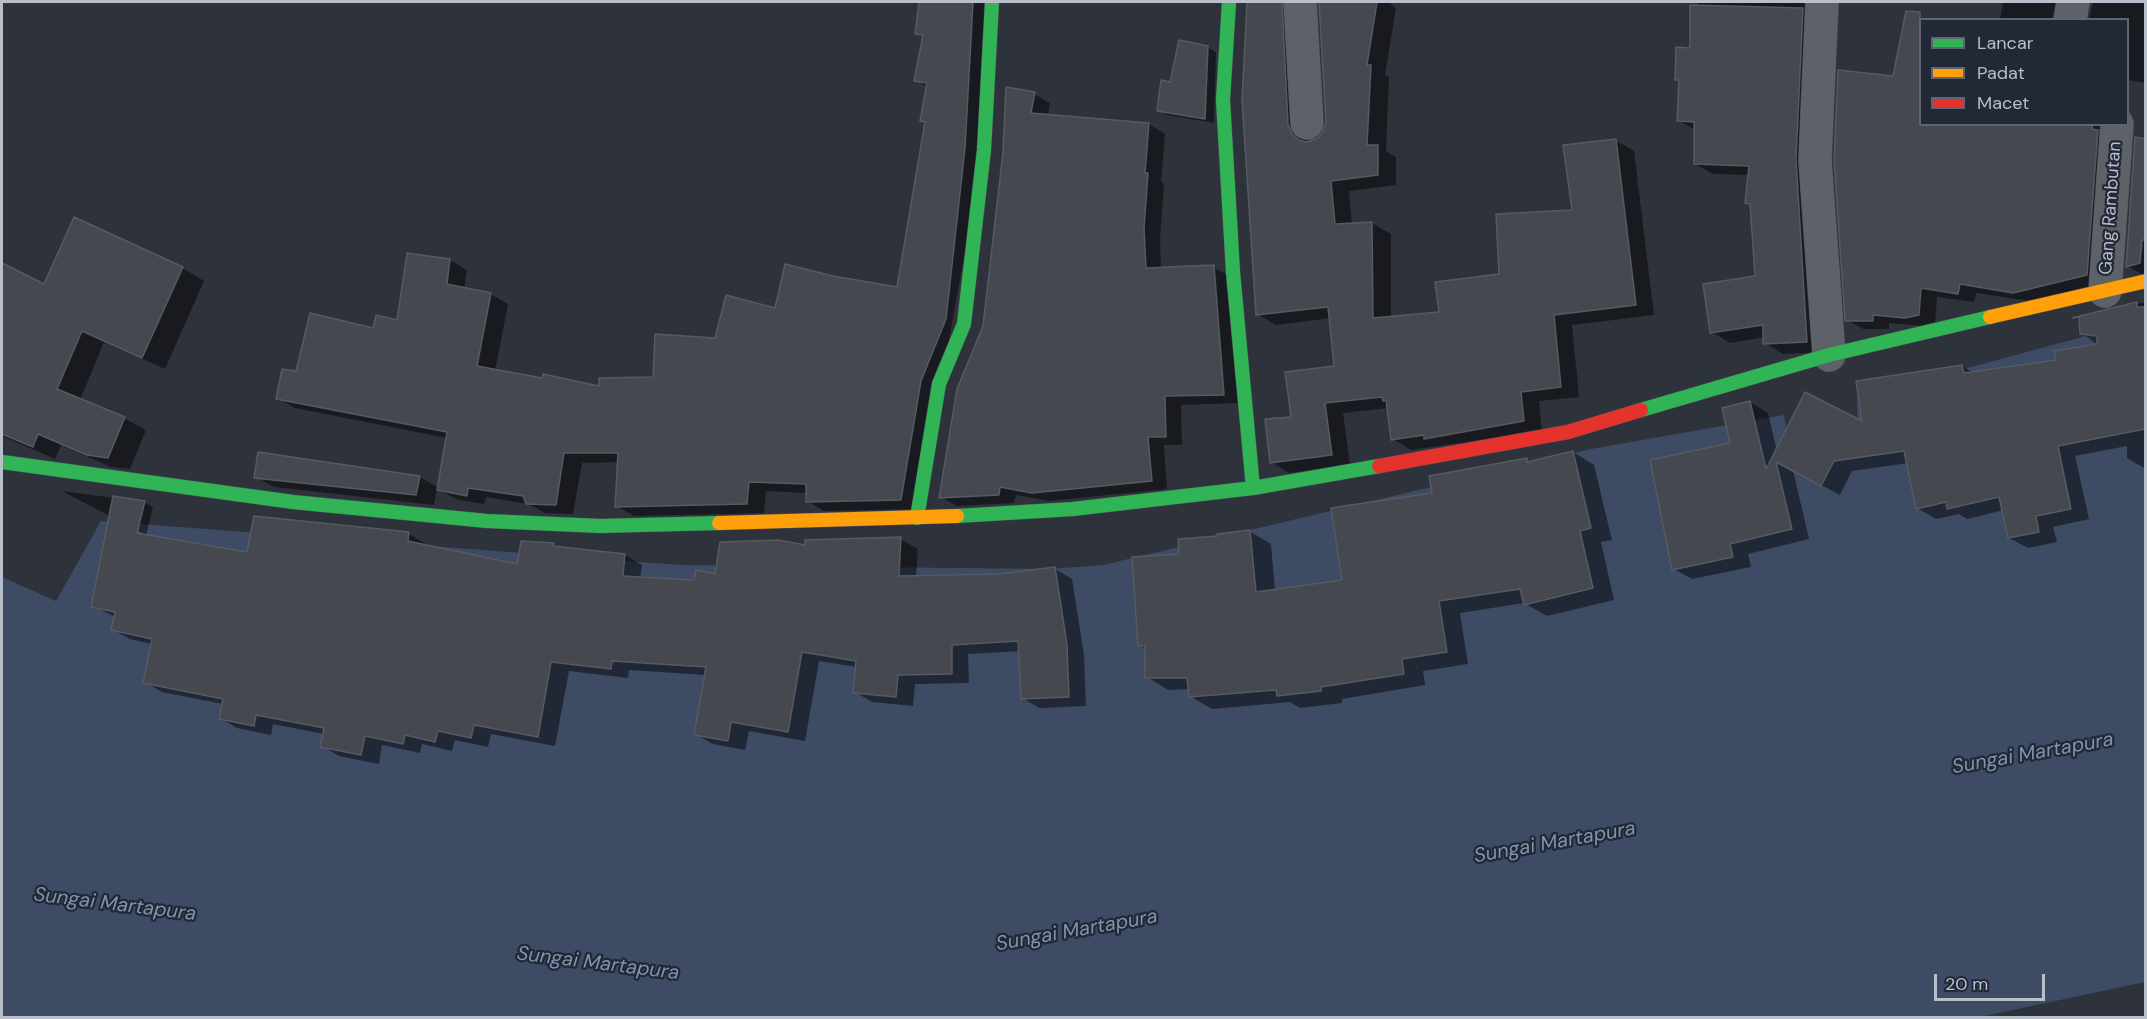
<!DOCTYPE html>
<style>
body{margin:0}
#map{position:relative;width:2147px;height:1019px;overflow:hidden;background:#2e323a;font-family:"DM Sans",sans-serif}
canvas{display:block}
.frame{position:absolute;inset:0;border:3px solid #b9bfca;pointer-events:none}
.legend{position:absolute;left:1919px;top:18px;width:210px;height:108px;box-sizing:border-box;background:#212836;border:2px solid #5e6471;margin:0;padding:8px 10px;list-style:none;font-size:18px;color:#b9bfca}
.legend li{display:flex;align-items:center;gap:12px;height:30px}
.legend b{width:30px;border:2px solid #5e6471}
.scale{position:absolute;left:1934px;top:974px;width:111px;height:27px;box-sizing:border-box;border:3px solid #b9bfca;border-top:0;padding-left:8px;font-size:18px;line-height:21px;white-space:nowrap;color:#b9bfca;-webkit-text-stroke:4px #212836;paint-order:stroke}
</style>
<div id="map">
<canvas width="2147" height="1019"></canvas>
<div class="frame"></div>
<ul class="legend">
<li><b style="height:8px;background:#30b455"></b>Lancar</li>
<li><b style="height:8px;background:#ff9f0a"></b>Padat</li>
<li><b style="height:8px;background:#e5322d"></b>Macet</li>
</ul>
<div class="scale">20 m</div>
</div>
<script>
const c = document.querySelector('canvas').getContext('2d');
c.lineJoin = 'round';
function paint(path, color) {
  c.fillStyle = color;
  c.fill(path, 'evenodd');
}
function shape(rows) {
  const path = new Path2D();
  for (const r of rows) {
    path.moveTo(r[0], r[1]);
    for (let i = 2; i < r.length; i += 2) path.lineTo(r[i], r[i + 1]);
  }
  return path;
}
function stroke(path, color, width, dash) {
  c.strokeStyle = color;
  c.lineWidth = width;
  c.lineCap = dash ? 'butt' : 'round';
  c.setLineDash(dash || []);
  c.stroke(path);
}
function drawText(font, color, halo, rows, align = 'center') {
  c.font = font + ' "DM Sans",sans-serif';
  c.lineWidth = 4.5;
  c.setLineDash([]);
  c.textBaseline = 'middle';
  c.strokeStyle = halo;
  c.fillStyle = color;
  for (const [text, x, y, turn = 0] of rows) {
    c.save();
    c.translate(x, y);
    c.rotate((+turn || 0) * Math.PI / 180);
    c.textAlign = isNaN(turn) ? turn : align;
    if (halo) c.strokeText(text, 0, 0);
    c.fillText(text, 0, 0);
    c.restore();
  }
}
const water = shape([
 [2145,320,2145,982,1975,1018,2,1017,2,577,56,601,101,521,680,565,1050,569,1103,565,1591,449,1784,415,1794,468,1858,456,1857,398]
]);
const shadow = shape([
 [920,2,989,2,982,159,918,509,824,511,807,501,807,493,766,491,764,513,634,516,617,506,619,462,582,463,573,514,545,513,528,504,486,497,484,504,456,499,437,489,434,505,274,487,256,477,420,477,439,488,447,438,295,408,277,398,297,373,374,330,398,322,408,254,450,260,467,270,464,289,490,294,508,304,495,371,601,388,654,379,716,339,833,278,898,288,927,124,921,120,928,87,916,80,924,37,917,33],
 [1249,2,1304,2,1306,136,1309,143,1319,140,1325,132,1327,122,1320,2,1392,2,1391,5,1396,8,1385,75,1389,77,1386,151,1396,157,1396,185,1349,191,1352,224,1372,223,1391,234,1391,318,1440,313,1501,276,1573,211,1615,140,1634,151,1654,315,1572,325,1579,397,1539,401,1542,431,1411,450,1393,439,1389,408,1343,413,1350,465,1289,473,1271,462,1292,418,1336,367,1331,318,1276,325,1257,314],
 [1698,2,1822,2,1825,352,1783,354,1765,343,1765,337,1730,343,1712,332,1756,277,1752,206,1747,203,1750,175,1713,174,1695,164,1695,130,1678,120,1681,81,1677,79,1691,49],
 [2003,2,2074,2,2069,20,2000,20],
 [2093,2,2146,2,2146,83,2128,80,2128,20,2089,20],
 [1906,20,1920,23,1920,124,2110,124,2103,284,2030,301,1976,293,1974,302,1937,297,1935,323,1922,326,1889,323,1889,329,1863,329,1847,320],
 [1207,47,1216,52,1214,123,1167,115,1158,110,1171,84],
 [1034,94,1050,103,1048,116,1149,124,1165,134,1161,182,1164,184,1160,238,1161,269,1213,267,1229,276,1239,403,1181,405,1182,445,1164,445,1167,489,1049,501,1016,495,1014,503,957,506,941,497,984,327],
 [2136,138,2146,140,2146,274,2143,275,2127,266],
 [2,264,45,286,182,268,204,281,165,369,104,342,80,400,124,418,146,430,130,469,111,467,61,445,55,459,2,436],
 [2146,302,2146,469,2127,458,2127,446,2075,456,2089,519,2053,527,2057,542,2028,548,2009,538,2004,510,1967,519,1959,514,1936,519,1917,508,1908,463,1852,471,1840,495,1793,470,1809,539,1748,554,1751,567,1692,579,1674,569,1750,402,1768,413,1777,451,1864,424,1962,366,1974,373,2057,361,2099,346,2082,333,2081,321,2076,318],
 [1573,452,1594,465,1612,540,1601,542,1614,600,1547,616,1524,603,1460,613,1468,664,1423,671,1425,685,1342,699,1342,703,1300,708,1290,702,1212,709,1190,696,1190,689,1168,690,1147,677,1147,650,1139,645,1180,555,1219,537,1249,531,1271,544,1275,591,1343,582,1434,494,1527,460,1531,462],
 [62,491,144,502,153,507,146,535],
 [409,534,426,544,425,546,519,565,553,544,559,548,625,555,642,565,640,579,695,582,806,546,900,539,918,549,916,577,999,575,1055,569,1072,579,1084,655,1086,706,1040,708,1022,698,1020,651,968,654,969,683,915,684,913,706,872,702,855,692,857,667,819,661,805,741,749,731,745,750,713,744,695,734,706,675,629,670,628,678,569,671,555,746,491,734,488,747,455,740,452,751,422,744,420,753,382,745,379,764,339,756,322,746,324,734,273,724,271,735,237,728,220,718,223,704,162,692,145,682,152,644,130,639,113,630,115,617,93,606,248,553]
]);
const building = shape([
 [919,2,973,2,965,148,946,319,921,381,901,500,806,502,806,484,749,482,747,504,615,507,618,453,564,453,556,505,526,504,523,496,468,488,467,496,437,490,447,432,276,399,282,369,296,371,310,313,373,328,376,315,397,320,407,253,450,259,447,284,491,293,477,366,542,378,543,374,599,386,599,378,653,377,655,334,715,338,726,295,775,308,785,264,833,276,897,287,925,122,920,121,927,83,914,81,923,35,915,34,919,2],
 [1247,2,1282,2,1288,124,1292,134,1299,140,1307,142,1318,138,1323,132,1326,123,1319,2,1377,2,1367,65,1371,65,1367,145,1378,145,1378,175,1331,181,1335,224,1372,222,1373,318,1439,312,1435,282,1499,274,1496,214,1572,210,1563,145,1616,139,1636,305,1554,315,1561,387,1521,392,1524,421,1424,439,1424,435,1391,440,1386,400,1383,401,1382,397,1325,403,1332,455,1270,463,1265,419,1291,417,1285,372,1334,366,1328,307,1256,315,1242,100,1247,2],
 [1690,5,1803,8,1796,159,1807,342,1763,344,1763,325,1710,333,1703,284,1755,276,1750,204,1745,203,1749,166,1694,164,1694,122,1677,121,1679,80,1675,80,1676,47,1690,48,1690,5],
 [1906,11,1920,12,1920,124,2093,124,2092,129,2098,130,2087,275,2013,293,1960,284,1958,294,1921,288,1919,315,1905,318,1873,315,1873,321,1845,321,1834,160,1838,70,1893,76,1906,11],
 [1179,40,1208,46,1205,119,1157,111,1161,80,1170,82,1179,40],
 [1006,87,1035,92,1031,113,1149,123,1145,173,1148,173,1144,228,1146,268,1214,265,1224,395,1165,396,1166,437,1148,437,1152,481,1032,493,1000,487,999,495,939,498,957,389,983,326,1003,152,1006,87],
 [2135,137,2145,139,2145,240,2142,240,2140,263,2126,267,2135,137],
 [74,217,183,267,142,358,82,331,57,389,125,417,108,458,87,455,38,434,33,447,2,434,2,263,44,284,74,217],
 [2137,302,2137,307,2145,307,2145,429,2058,446,2071,509,2036,516,2039,532,2008,538,1999,497,1947,509,1946,502,1916,509,1904,451,1834,461,1821,486,1776,462,1792,529,1730,544,1733,557,1672,570,1650,460,1730,443,1722,408,1750,401,1766,469,1805,392,1862,421,1856,381,1962,365,1964,373,2056,360,2054,351,2097,344,2097,336,2080,334,2079,317,2072,318,2137,302],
 [1573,451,1591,528,1580,531,1593,588,1524,605,1520,589,1439,601,1447,652,1402,659,1404,674,1321,687,1321,691,1277,696,1276,690,1189,697,1187,678,1145,678,1145,646,1138,646,1132,557,1179,554,1178,539,1218,536,1217,534,1250,530,1256,592,1342,580,1331,508,1432,493,1429,476,1527,458,1527,462,1573,451],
 [258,452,420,476,416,495,254,478,258,452],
 [113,496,145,501,137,533,247,552,254,516,409,532,408,541,517,564,521,541,554,543,553,546,625,554,623,576,694,580,696,570,715,574,720,542,778,540,805,545,805,540,901,537,899,576,999,574,1055,567,1067,644,1069,697,1021,699,1018,641,952,645,952,674,898,675,896,697,853,693,856,661,802,652,788,732,731,722,728,741,694,735,706,667,612,661,611,669,551,662,538,737,474,725,471,738,438,731,435,742,405,735,403,744,365,736,361,755,320,747,324,728,256,715,254,726,219,719,223,699,143,683,152,639,111,630,115,612,91,607,113,496]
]);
const street = shape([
 [1300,2,1307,123],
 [1822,2,1815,160,1829,355],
 [2070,20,2073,2],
 [2105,291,2117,124]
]);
const fast = shape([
 [1229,2,1223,100,1233,272,1253,488],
 [1641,410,1829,355,1990,317],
 [2,462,293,502,487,521,601,526,719,523],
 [957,516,1073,509,1253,488,1379,466],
 [917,518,939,384,964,324,984,150,992,2]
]);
const slow = shape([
 [1990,317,2146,281],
 [719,523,957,516]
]);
const jam = shape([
 [1379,466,1568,432,1641,410]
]);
const streetNames = [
 ["Gang Rambutan",2111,208,-86]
];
const waterNames = [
 ["Sungai Martapura",2033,754,-10],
 ["Sungai Martapura",1555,843,-10],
 ["Sungai Martapura",115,905,7],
 ["Sungai Martapura",1077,931,-10],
 ["Sungai Martapura",598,964,7]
];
paint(water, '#3d4b64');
paint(shadow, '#0007');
paint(building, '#45484f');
stroke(building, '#565a62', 1.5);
stroke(street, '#4a4d53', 34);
stroke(fast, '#4a4d53', 15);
stroke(slow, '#4a4d53', 15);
stroke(jam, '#4a4d53', 15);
stroke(street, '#5e6168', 33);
stroke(fast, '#30b455', 14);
stroke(slow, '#ff9f0a', 14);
stroke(jam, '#e5322d', 14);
drawText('18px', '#b9bfca', '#212836', streetNames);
drawText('italic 20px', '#8293b0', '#212836', waterNames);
</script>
